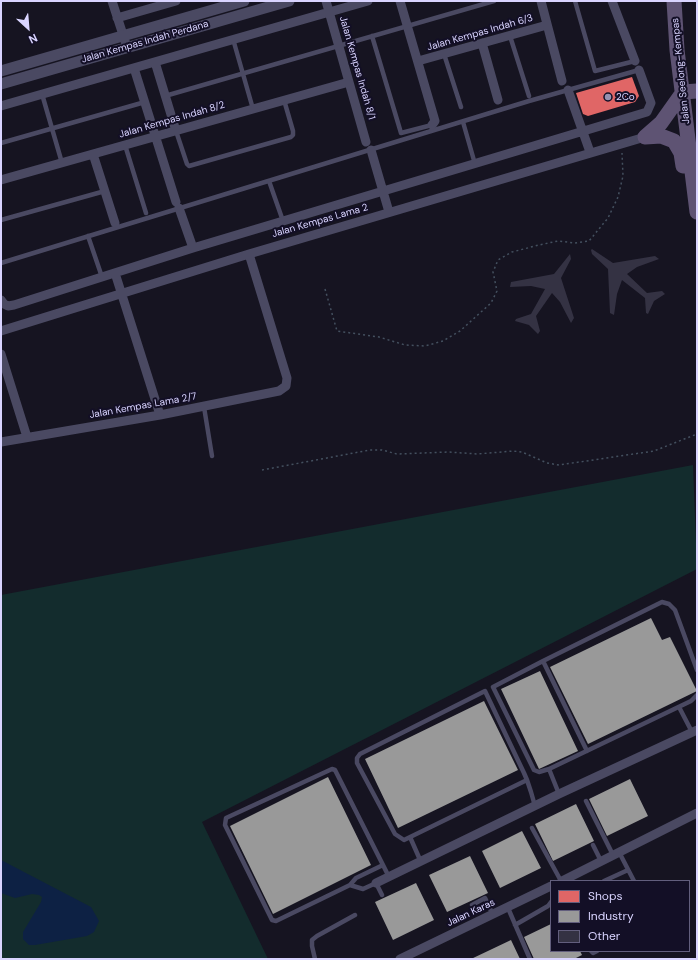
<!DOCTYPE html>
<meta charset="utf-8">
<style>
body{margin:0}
#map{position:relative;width:698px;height:960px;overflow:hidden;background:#161421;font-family:"DM Sans",sans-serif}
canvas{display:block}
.frame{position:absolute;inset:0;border:2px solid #d9d4ff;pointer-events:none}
.legend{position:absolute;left:550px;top:880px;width:140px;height:72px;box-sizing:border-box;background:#130f26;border:1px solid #625e7d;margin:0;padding:5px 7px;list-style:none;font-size:12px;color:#d9d4ff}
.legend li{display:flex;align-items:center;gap:8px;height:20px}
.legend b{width:20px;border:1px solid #625e7d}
.north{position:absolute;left:8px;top:8px;width:40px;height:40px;-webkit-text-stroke:3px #130f26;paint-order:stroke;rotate:154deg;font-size:11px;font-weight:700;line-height:16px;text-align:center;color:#d9d4ff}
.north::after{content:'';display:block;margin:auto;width:14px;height:18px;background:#d9d4ff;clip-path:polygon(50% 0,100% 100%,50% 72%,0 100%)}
</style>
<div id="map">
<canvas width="698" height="960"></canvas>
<div class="frame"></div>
<ul class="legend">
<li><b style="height:11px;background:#e06666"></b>Shops</li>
<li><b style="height:11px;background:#999"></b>Industry</li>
<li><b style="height:11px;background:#343243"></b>Other</li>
</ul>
<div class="north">N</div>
</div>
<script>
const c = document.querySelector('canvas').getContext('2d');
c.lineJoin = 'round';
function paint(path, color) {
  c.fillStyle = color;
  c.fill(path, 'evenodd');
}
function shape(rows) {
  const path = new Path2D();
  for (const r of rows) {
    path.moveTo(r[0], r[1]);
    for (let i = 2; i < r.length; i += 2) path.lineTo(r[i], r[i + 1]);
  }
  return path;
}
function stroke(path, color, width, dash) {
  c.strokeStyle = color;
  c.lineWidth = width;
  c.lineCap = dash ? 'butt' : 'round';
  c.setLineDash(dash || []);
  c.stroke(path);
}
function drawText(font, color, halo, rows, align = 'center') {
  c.font = font + ' "DM Sans",sans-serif';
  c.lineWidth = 4;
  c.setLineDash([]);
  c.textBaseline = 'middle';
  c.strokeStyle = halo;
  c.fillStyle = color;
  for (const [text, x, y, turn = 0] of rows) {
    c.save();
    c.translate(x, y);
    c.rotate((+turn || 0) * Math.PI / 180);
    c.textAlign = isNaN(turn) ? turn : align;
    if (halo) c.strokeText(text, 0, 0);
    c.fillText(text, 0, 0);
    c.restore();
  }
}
const green = shape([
 [693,465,697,569,202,822,268,959,1,959,1,595]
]);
const water = shape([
 [1,860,91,907,99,921,94,932,87,936,35,945,29,945,23,939,23,932,41,902,42,897,39,895,32,894,15,898,1,893]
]);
const shops = shape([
 [632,77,639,96,635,102,588,116,583,114,576,93]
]);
const industry = shape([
 [651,618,662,640,670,637,697,691,588,744,550,667],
 [540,671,578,751,539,769,501,689],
 [484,701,518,770,398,828,365,759],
 [328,777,371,865,273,914,230,826],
 [630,779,648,816,607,836,589,799],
 [576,804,594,841,553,861,535,824],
 [522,831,541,868,500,888,482,851],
 [470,856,488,893,447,912,429,875],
 [416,883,434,920,393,940,375,902],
 [551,924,551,951,580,951,582,955,574,959,534,959,524,937],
 [511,940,520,959,471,959,490,950]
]);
const building = shape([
 [592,249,613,263,655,256,659,259,637,267,627,274,647,293,662,291,665,294,654,301,648,314,646,313,645,298,622,280,617,294,614,315,610,313,608,269,592,254,591,250],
 [570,254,571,259,561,278,574,318,571,323,560,302,552,293,536,316,540,331,538,334,529,325,515,321,516,319,531,314,545,289,531,286,510,287,511,282,554,274]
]);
const path = shape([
 [325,289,337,331,379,337,405,345,425,346,443,341,460,331,491,303,497,291,493,272,498,260,512,252,539,245,558,241,575,243,589,241,608,218,618,197,623,176,622,153],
 [262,470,370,450,382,450,397,454,449,452,477,454,513,451,522,452,547,463,559,465,654,451,697,434]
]);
const service = shape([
 [575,1,595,71,635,61],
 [372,36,401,133,432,125],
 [510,36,529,96],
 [233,39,253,109],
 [444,54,461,107],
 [42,94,62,163],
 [165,96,494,1],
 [463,122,475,164],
 [176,131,187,164,189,166,291,137,293,135,293,131,284,100],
 [1,143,145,102],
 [125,145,146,213],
 [269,181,283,221],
 [1,220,105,191],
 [88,236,102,277],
 [1,263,529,101,639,70],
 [204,407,212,456],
 [543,661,493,687,534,770,539,772,549,769],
 [679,707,692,732],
 [587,751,543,661,662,602,669,604,675,610,697,670],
 [527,780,404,840,395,834,357,763,357,758,360,754,485,691,524,773,527,780,531,792,535,806],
 [559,794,549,769,691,701,697,695],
 [586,801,613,855],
 [532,828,561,881],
 [410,837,421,862],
 [593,845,601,861],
 [619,852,634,881],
 [383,865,389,877],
 [604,881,628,870],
 [350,885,356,878,383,865,335,770,332,769,226,818,225,825,272,920,276,921,350,885,363,889,376,883,382,895],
 [472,905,485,898,493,915],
 [508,908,530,959],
 [515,925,548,906,551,902],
 [591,951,593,953,597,951],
 [315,959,312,946,312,940,317,936,355,915]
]);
const minor = shape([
 [112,1,127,47],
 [326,1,366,142],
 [400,1,435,121,432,125],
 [541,1,562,81],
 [612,1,635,61],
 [117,18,176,1],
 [482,43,498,100],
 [418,61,547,25],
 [155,62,176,131],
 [134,68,176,202],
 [568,90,590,152],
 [1,106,368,1],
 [371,150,389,212],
 [93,154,115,223],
 [1,180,349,82],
 [179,208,193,248],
 [115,273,160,415],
 [1,300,4,304,8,306,14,305,193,248,647,112,651,103,639,70],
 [1,331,249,254,645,137],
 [1,354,27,437],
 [1,442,160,415,279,391,286,386,287,378,249,254],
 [562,881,697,813],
 [376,883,559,794,697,730],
 [400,959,551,886]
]);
const tertiary = shape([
 [1,71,244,1],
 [1,84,289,1]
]);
const primary = shape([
 [674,1,677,50,697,212],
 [645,137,661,136,674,141,681,153,683,166],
 [645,137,661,123,683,92,697,91]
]);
const markers = [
 [608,97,4,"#9591b1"]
];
const streetNames = [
 ["Jalan Kempas Indah 6/3",480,33,-16],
 ["Jalan Kempas Indah Perdana",145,42,-16],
 ["Jalan Kempas Indah 8/1",357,68,74],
 ["Jalan Seelong–Kempas",681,71,-96],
 ["Jalan Kempas Indah 8/2",172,120,-16],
 ["Jalan Kempas Lama 2",320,221,-16],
 ["Jalan Kempas Lama 2/7",143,406,-10],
 ["Jalan Karas",471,913,-25]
];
const poiNames = [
 ["2Co",616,97]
];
paint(green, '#132c2d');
paint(water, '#0d2144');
paint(shops, '#e06666');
paint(industry, '#999');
paint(building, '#343243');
stroke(path, '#44505f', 1.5, [2, 3]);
stroke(service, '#4a4962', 4.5);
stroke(minor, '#4a4962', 9);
stroke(tertiary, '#4a4962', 11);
stroke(primary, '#5e5373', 15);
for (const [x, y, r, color] of markers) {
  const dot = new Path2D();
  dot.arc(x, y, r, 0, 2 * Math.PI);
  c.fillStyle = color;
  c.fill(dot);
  stroke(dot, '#130f26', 1.5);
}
drawText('10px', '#d9d4ff', '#130f26', streetNames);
drawText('10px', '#d9d4ff', '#130f26', poiNames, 'left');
</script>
